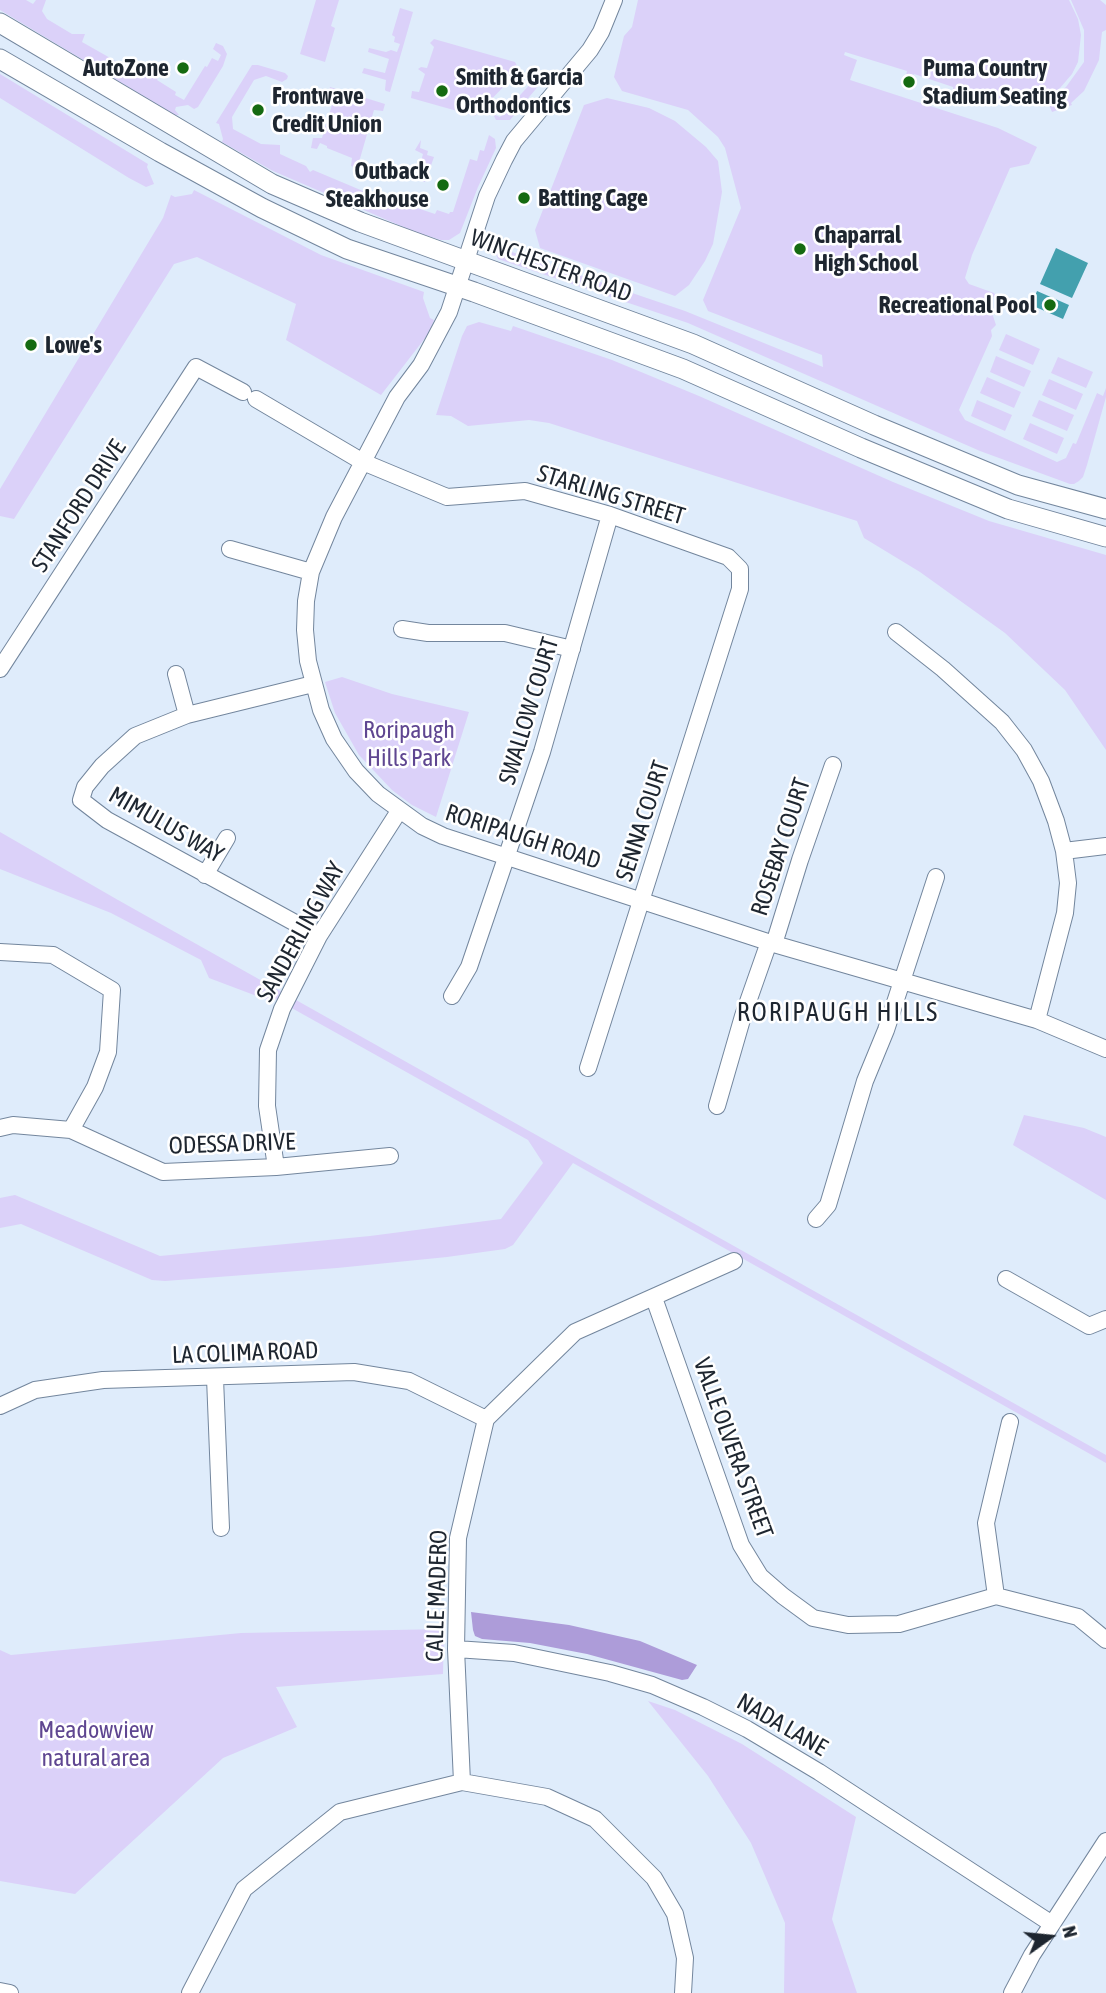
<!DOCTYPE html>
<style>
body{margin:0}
#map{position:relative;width:1106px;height:1993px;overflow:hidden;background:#dfecfb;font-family:"Asap Condensed",sans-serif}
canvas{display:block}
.north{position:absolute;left:1015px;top:1902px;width:70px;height:70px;-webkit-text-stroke:5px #fff;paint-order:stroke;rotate:75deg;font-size:19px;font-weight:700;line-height:28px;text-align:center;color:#1e2630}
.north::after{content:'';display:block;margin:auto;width:24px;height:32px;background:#1e2630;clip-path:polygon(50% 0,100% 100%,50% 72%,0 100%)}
</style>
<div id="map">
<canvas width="1106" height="1993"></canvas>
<div class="north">N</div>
</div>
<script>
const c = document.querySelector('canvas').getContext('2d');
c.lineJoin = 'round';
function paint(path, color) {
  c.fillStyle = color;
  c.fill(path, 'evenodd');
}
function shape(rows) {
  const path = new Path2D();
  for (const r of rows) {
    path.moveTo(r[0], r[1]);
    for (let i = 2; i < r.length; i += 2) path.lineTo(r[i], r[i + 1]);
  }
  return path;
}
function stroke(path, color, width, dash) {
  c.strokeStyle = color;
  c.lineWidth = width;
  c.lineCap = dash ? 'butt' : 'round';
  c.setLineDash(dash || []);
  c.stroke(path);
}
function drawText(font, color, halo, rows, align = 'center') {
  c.font = font + ' "Asap Condensed",sans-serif';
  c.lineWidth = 5;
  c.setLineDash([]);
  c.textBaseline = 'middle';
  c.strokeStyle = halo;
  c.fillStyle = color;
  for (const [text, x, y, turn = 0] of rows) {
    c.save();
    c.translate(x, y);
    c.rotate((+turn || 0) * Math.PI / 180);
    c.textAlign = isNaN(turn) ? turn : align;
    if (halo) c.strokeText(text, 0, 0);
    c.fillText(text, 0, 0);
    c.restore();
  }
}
const green = shape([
 [0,0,26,0,33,4,36,0,46,0,42,11,47,19,72,34,85,34,82,42,135,72,137,69,146,75,150,70,155,72,159,75,157,80,176,92,175,95,184,100,205,66,207,67,212,58,218,61,221,55,213,49,216,43,223,46,227,54,223,66,198,107,194,109,188,105,176,107,175,110,179,115,175,115,0,10],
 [316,0,339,0,331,26,335,28,325,62,300,54],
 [638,0,1069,0,1078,19,1081,35,1078,62,1072,74,1060,88,1046,97,1031,102,1007,103,961,90,960,93,953,91,953,87,914,74,912,77,906,76,907,71,845,52,844,55,857,60,850,80,998,128,1037,147,1029,164,1010,168,972,255,965,278,969,284,994,293,996,296,973,304,977,316,991,310,996,325,991,330,992,336,959,410,965,420,1057,462,1066,458,1073,443,1076,444,1097,393,1103,396,1106,388,1106,397,1087,465,1083,477,1079,481,1074,484,1070,484,980,451,688,323,498,259,490,240,503,249,685,311,823,367,822,355,708,311,703,300,741,208,725,148,718,137,688,110,622,91,614,77,624,36,632,27],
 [1071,0,1100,0,1106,5,1106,30,1102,32,1099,60,1084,91,1071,103,1072,105,1052,112,1047,100,1066,87,1084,62,1084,30],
 [400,8,413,12,390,92,386,91,385,90,386,80,362,73,364,68,385,73,389,59,368,52,369,48,386,52,391,50,397,52,400,44,394,42,395,37,392,35],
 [434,39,515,62,518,68,517,73,475,116,411,98,412,91,419,92,425,74,418,69,421,67,427,68,434,47,430,43],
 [252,65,258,65,285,73,288,76,287,79,282,82,266,76,254,80,232,117,233,129,261,144,280,145,280,154,306,166,310,172,313,170,401,207,408,205,435,214,437,210,449,214,450,212,453,212,470,159,477,161,480,150,484,151,489,135,495,139,496,148,478,187,460,233,449,240,441,240,415,232,273,171,222,142,223,139,219,124,216,123],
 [530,73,534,73,538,76,540,84,510,120,496,120,493,114,500,117,533,81],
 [0,74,148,164,147,167,154,184,146,187,129,178,0,98],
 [330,87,385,104,383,111,374,110,359,162,366,166,362,170,351,166,352,158,327,148,327,146,320,143,317,149,311,148,313,138,322,138,335,95,329,91],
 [607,98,649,108,675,121,706,147,718,161,722,192,713,244,705,261,689,285,675,296,540,248,535,230,584,105],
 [421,140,420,148,428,151,427,155,434,157,425,182,416,179,423,154,415,150],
 [194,190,321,255,424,292,423,298,430,318,434,320,429,333,381,395,286,340,296,304,197,257,174,264,14,519,0,516,0,489,163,218,171,195,175,197,192,194],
 [479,322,511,331,513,326,612,360,699,396,893,482,989,521,1106,555,1106,750,1065,690,1005,633,920,572,864,538,857,521,549,423,529,420,468,426,451,416,436,415,462,336,467,326],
 [1006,334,1040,349,1033,365,999,350],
 [996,356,1031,371,1024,387,990,372],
 [1058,357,1093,372,1086,388,1051,373],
 [987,377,1021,392,1014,408,980,393],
 [1049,379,1083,394,1076,410,1042,395],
 [977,400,1012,415,1005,431,971,416],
 [1039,400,1074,415,1067,431,1032,416],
 [1030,423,1064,438,1057,454,1023,439],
 [342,677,392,694,469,712,436,817,412,805,392,790,359,755,335,713,325,682],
 [0,832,118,900,1106,1455,1106,1463,573,1163,513,1245,505,1249,447,1257,337,1268,165,1281,152,1280,21,1224,0,1228,0,1198,15,1195,160,1256,370,1236,501,1219,543,1163,528,1140,272,997,270,1001,209,978,201,960,111,913,0,869],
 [1024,1115,1084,1128,1106,1137,1106,1200,1013,1145],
 [444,1629,443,1674,276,1687,297,1727,223,1758,75,1894,0,1881,0,1650,11,1655,241,1633],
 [648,1701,675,1710,742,1744,856,1817,832,1919,857,1993,784,1993,785,1923,751,1843,708,1776]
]);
const forest = shape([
 [471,1612,569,1625,640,1641,697,1665,688,1679,682,1680,587,1654,530,1643,482,1639,475,1636,473,1630]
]);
const water = shape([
 [1056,248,1088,263,1072,298,1040,284],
 [1037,291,1069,305,1063,319,1031,305]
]);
const minor = shape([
 [614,0,601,32,590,50,514,141,504,160,487,196,449,312,421,365,397,397,334,517,311,572,306,601,305,630,308,661,321,710,334,739,356,771,378,794,422,826,443,836,774,944,1037,1020,1106,1049],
 [256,399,363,462,447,497,525,491,610,515,728,557,740,569,740,589,588,1068],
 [230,549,311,572],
 [402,629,428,633,505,633,572,649],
 [896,632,943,669,1002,722,1024,750,1041,781,1056,821,1064,851,1068,883,1065,913,1037,1020],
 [0,669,196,367,243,392],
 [176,674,187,715],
 [313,684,187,715,135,736,102,766,85,787,81,800,107,820,319,936],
 [1064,851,1106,846],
 [205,875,227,838],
 [774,944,800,860,833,765],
 [0,952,53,955,112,990,108,1052,95,1087,71,1130],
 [452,996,469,967,542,752,610,515],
 [717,1106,743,1016,769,942],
 [0,1128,13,1125,71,1130,163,1172,276,1167,390,1156],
 [276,1167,267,1106,268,1050,282,1009,319,936,399,811],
 [816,1219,828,1205,865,1081,886,1030,936,877],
 [1006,1279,1089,1326,1106,1319],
 [654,1298,741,1545,760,1576,783,1596,813,1618,848,1625,899,1624,996,1596,1078,1617,1106,1640],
 [215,1378,221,1528],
 [0,1406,35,1390,103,1380,354,1372,409,1381,486,1419],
 [996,1596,986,1523,1010,1422],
 [456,1649,514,1653,610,1673,652,1685,703,1707,747,1729,819,1772,1052,1924],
 [462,1782,456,1649,458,1538,486,1419,575,1332,734,1261],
 [0,1991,10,1993],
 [190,1993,244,1889,340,1812,462,1782,547,1797,595,1819,654,1878,675,1914,685,1958,683,1993],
 [1012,1993,1032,1955,1106,1841]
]);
const major = shape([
 [0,23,272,184,360,222,693,344,874,425,1018,485,1106,509],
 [0,59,160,152,262,208,347,249,474,292,683,369,861,448,1008,509,1106,537]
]);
const markers = [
 [183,68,7,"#156a11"],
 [909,82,7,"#156a11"],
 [442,91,7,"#156a11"],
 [258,110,7,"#156a11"],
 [443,185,7,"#156a11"],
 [524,198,7,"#156a11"],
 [800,249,7,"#156a11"],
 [1050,305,7,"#156a11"],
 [31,345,7,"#156a11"]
];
const poiNames = [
 ["AutoZone",169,68,"right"],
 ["Puma Country",923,68],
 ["Stadium Seating",923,96],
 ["Smith & Garcia",456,77],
 ["Orthodontics",456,105],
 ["Frontwave",272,96],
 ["Credit Union",272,124],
 ["Outback",429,171,"right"],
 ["Steakhouse",429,199,"right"],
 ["Batting Cage",538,198],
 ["Chaparral",814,235],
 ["High School",814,263],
 ["Recreational Pool",1036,305,"right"],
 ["Lowe's",45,345]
];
const streetNames = [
 ["WINCHESTER ROAD",551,266,20],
 ["STARLING STREET",611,495,17],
 ["STANFORD DRIVE",79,506,-57],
 ["SWALLOW COURT",529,711,-73],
 ["SENNA COURT",643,821,-72],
 ["MIMULUS WAY",166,825,30],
 ["RORIPAUGH ROAD",523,837,18],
 ["ROSEBAY COURT",781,847,-72],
 ["SANDERLING WAY",301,932,-61],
 ["ODESSA DRIVE",232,1144,-2],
 ["LA COLIMA ROAD",245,1353,-2],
 ["VALLE OLVERA STREET",733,1448,70],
 ["CALLE MADERO",437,1596,-88],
 ["NADA LANE",782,1725,30]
];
const parkNames = [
 ["Roripaugh",409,730],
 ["Hills Park",409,758],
 ["Meadowview",96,1730],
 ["natural area",96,1758]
];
const neighbourhoodNames = [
 ["RORIPAUGH HILLS",838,1013]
];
paint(green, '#dbd1f9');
paint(forest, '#ad9cd9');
paint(water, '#43a0ae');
stroke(minor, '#73869d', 18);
stroke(major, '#73869d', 21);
stroke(minor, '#fff', 16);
stroke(major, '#fff', 19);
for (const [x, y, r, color] of markers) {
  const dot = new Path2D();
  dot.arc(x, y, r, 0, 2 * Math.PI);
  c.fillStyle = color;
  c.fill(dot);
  stroke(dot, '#fff', 2.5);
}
drawText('bold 24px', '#1e2630', '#fff', poiNames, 'left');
drawText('24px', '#1e2630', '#fff', streetNames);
drawText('24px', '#5f4691', '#fff', parkNames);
c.letterSpacing = '2px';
drawText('26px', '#1e2630', '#fff', neighbourhoodNames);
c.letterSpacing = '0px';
</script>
